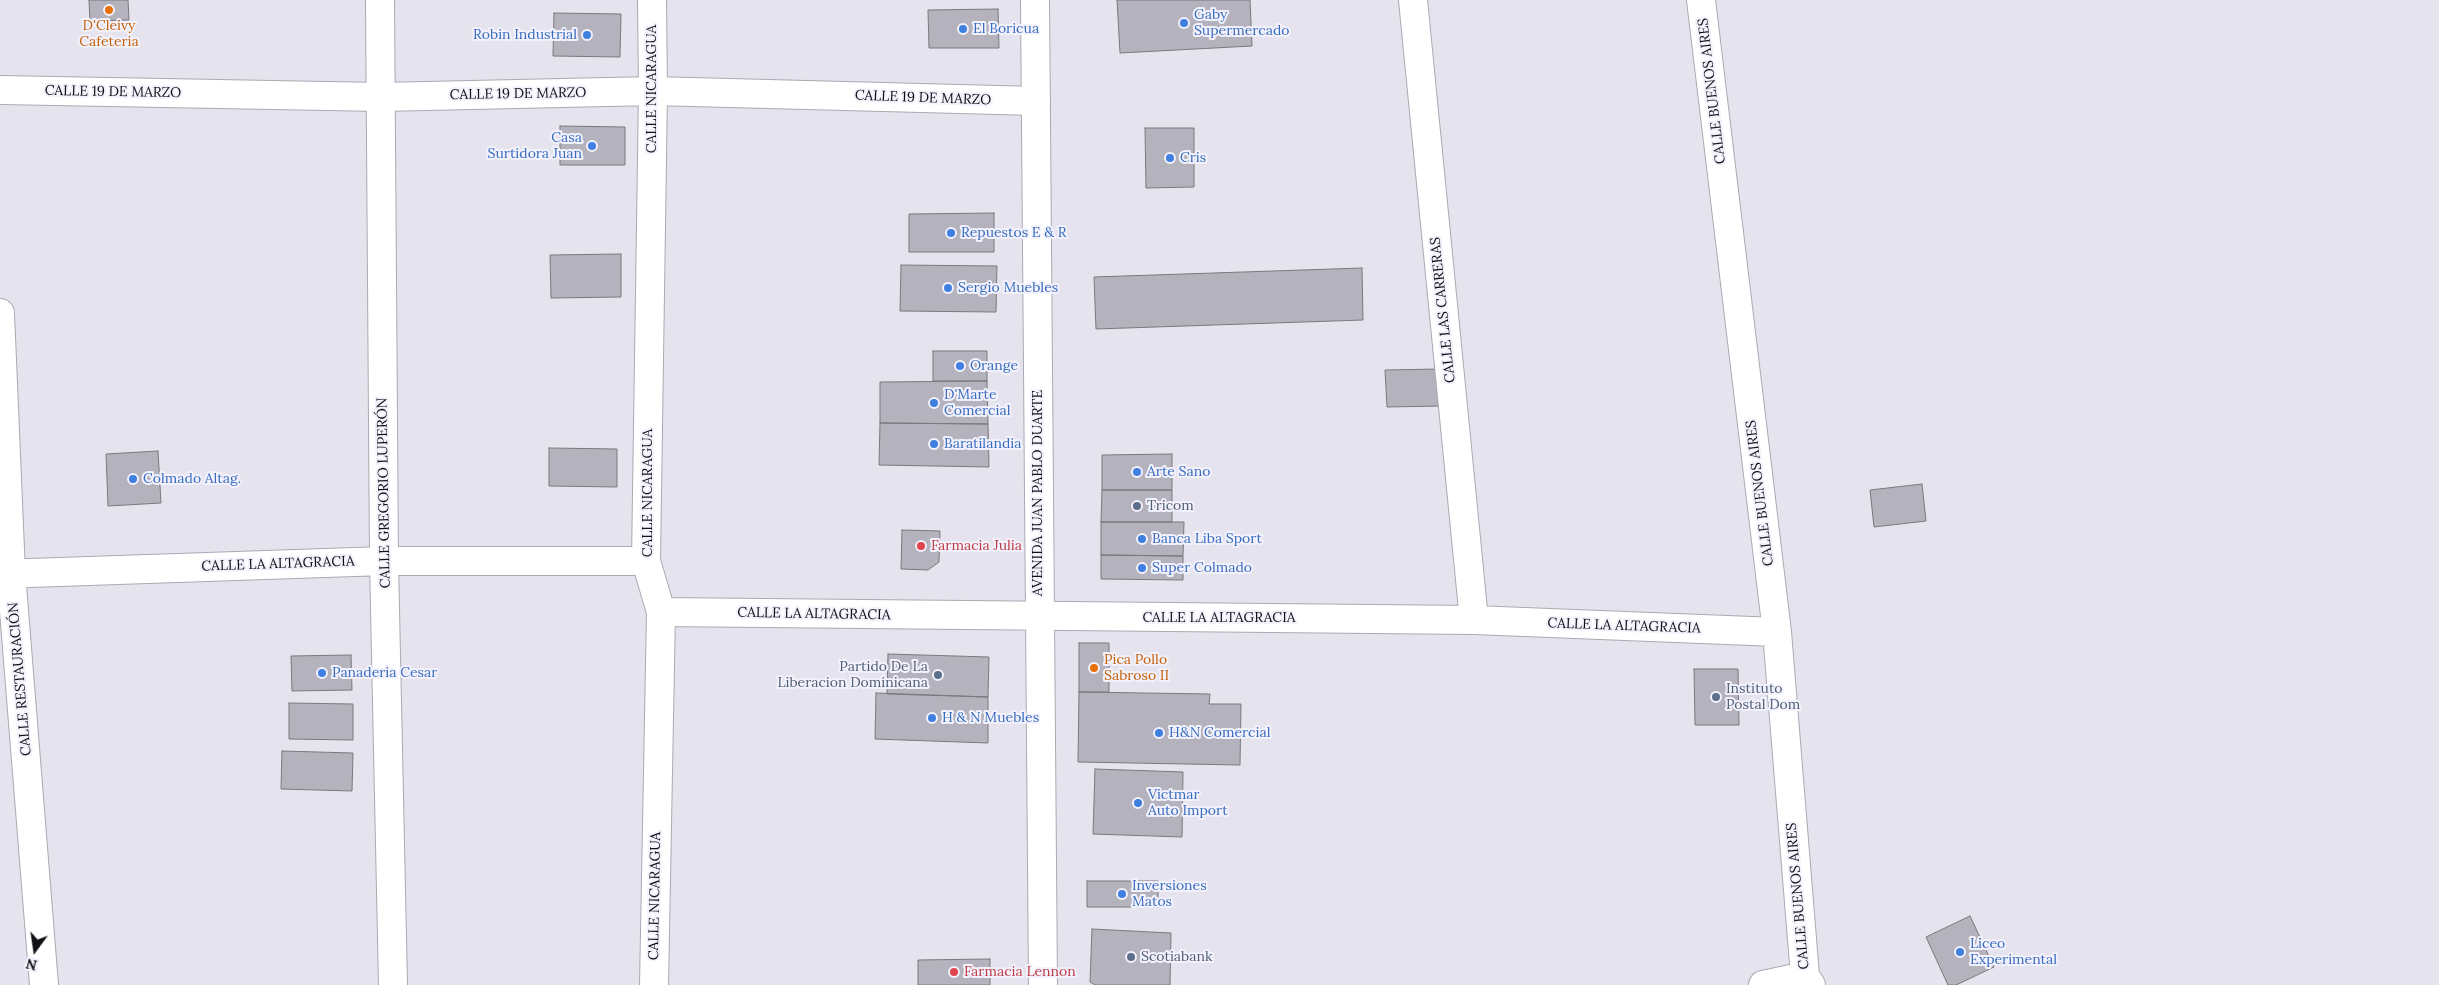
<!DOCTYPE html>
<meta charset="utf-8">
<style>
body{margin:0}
#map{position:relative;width:2439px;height:985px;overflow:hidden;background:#e5e4ee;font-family:Lora,serif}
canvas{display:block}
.north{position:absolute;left:10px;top:925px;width:50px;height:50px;-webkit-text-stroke:4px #f3f1fc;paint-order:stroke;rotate:194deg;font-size:14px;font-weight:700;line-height:20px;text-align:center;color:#111014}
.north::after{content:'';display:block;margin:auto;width:18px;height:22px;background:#111014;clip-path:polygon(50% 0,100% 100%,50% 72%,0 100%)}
</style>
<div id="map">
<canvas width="2439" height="985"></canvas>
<div class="north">N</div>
</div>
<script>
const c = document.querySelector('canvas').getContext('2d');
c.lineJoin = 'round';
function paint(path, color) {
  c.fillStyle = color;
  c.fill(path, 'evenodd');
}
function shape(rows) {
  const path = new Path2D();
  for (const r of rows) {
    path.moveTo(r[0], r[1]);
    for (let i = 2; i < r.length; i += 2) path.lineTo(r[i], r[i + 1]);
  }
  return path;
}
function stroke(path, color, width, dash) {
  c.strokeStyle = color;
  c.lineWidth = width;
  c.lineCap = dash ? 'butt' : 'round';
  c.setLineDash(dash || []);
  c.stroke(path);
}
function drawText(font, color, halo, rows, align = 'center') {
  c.font = font + ' Lora,serif';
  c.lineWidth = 4;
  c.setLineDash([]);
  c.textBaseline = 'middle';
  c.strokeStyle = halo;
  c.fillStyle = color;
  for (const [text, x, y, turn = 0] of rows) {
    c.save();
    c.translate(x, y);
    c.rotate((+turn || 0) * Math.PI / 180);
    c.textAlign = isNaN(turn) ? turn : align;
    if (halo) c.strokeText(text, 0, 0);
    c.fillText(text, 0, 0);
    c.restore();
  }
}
const building = shape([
 [89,0,128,0,129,20,90,21,89,0],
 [1117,0,1250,0,1252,46,1120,53,1117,0],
 [998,9,999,48,929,48,928,10,998,9],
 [554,13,621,14,620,57,553,56,554,13],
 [560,126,625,127,625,165,560,165,560,126],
 [1145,128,1194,128,1194,187,1146,188,1145,128],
 [994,213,994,252,909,252,909,214,994,213],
 [621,254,621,297,551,298,550,255,621,254],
 [901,265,997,266,996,312,900,311,901,265],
 [1362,268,1363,320,1096,329,1094,277,1362,268],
 [933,351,987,351,987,381,933,381,933,351],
 [1440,369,1441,406,1387,407,1385,370,1440,369],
 [987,381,988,424,880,423,880,382,987,381],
 [880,423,988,424,989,467,879,465,880,423],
 [549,448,617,449,617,487,549,486,549,448],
 [158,451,161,503,108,506,106,454,158,451],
 [1172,454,1172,490,1102,490,1102,455,1172,454],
 [1922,484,1926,521,1874,527,1870,490,1922,484],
 [1102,490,1172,490,1172,522,1101,522,1102,490],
 [1101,522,1184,522,1183,556,1101,555,1101,522],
 [902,530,940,531,939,562,928,570,901,569,902,530],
 [1101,555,1183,556,1183,580,1101,579,1101,555],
 [1079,643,1109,643,1109,692,1079,692,1079,643],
 [888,654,989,657,988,697,887,694,888,654],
 [351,655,352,690,292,691,291,656,351,655],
 [1694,669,1738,669,1739,725,1695,725,1694,669],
 [1079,692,1210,694,1209,704,1241,704,1240,765,1078,762,1079,692],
 [876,693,988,697,988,743,875,739,876,693],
 [289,703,353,704,353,740,289,739,289,703],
 [282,751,353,753,352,791,281,789,282,751],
 [1095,769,1183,772,1182,837,1093,834,1095,769],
 [1087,881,1158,881,1158,907,1087,907,1087,881],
 [1970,916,1994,967,1956,985,1948,985,1926,937,1970,916],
 [1092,929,1171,933,1170,985,1095,985,1090,982,1092,929],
 [990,959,990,985,918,985,918,960,990,959]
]);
const minor = shape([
 [380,0,384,561,393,985],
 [652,0,653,91,646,561,661,612,654,985],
 [1413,0,1474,620],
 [1701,0,1777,632,1805,976,1811,985],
 [0,90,381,97,653,91,1036,101],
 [0,313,11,573,44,985],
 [0,574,384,561,646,561],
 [661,612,1474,620,1777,632],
 [1763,985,1805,976]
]);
const secondary = shape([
 [1035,0,1043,985]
]);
const markers = [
 [109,10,5,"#e8710a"],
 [1184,23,5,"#3f7fe0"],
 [963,29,5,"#3f7fe0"],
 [587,35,5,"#3f7fe0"],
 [592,146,5,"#3f7fe0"],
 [1170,158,5,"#3f7fe0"],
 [951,233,5,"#3f7fe0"],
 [948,288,5,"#3f7fe0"],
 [960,366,5,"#3f7fe0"],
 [934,403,5,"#3f7fe0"],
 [934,444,5,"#3f7fe0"],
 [1137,472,5,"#3f7fe0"],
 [133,479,5,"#3f7fe0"],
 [1137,506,5,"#5c6f8a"],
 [1142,539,5,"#3f7fe0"],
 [921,546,5,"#e0444e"],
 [1142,568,5,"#3f7fe0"],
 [1094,668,5,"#e8710a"],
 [322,673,5,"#3f7fe0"],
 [938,675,5,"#5c6f8a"],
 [1716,697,5,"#5c6f8a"],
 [932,718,5,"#3f7fe0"],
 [1159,733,5,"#3f7fe0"],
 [1138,803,5,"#3f7fe0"],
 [1122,894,5,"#3f7fe0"],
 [1960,952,5,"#3f7fe0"],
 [1131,957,5,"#5c6f8a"],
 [954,972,5,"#e0444e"]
];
const shopNames = [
 ["Gaby",1194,15],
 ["Supermercado",1194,31],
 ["El Boricua",973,29],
 ["Robin Industrial",577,35,"right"],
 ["Casa",582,138,"right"],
 ["Surtidora Juan",582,154,"right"],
 ["Cris",1180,158],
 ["Repuestos E & R",961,233],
 ["Sergio Muebles",958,288],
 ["Orange",970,366],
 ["D'Marte",944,395],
 ["Comercial",944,411],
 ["Baratilandia",944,444],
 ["Arte Sano",1147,472],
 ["Colmado Altag.",143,479],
 ["Banca Liba Sport",1152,539],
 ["Super Colmado",1152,568],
 ["Panaderia Cesar",332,673],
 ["H & N Muebles",942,718],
 ["H&N Comercial",1169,733],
 ["Victmar",1148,795],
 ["Auto Import",1148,811],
 ["Inversiones",1132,886],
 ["Matos",1132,902],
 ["Liceo",1970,944],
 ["Experimental",1970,960]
];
const foodNames = [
 ["D'Cleivy",109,26],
 ["Cafeteria",109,42],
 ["Pica Pollo",1104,660,"left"],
 ["Sabroso II",1104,676,"left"]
];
const streetNames = [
 ["CALLE NICARAGUA",652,89,-90],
 ["CALLE BUENOS AIRES",1712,91,-97],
 ["CALLE 19 DE MARZO",113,92,1],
 ["CALLE 19 DE MARZO",518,94,-1],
 ["CALLE 19 DE MARZO",923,98,2],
 ["CALLE LAS CARRERAS",1443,310,-96],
 ["CALLE GREGORIO LUPERÓN",384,493,-91],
 ["CALLE NICARAGUA",648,493,-90],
 ["AVENIDA JUAN PABLO DUARTE",1038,493,-90],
 ["CALLE BUENOS AIRES",1760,493,-97],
 ["CALLE LA ALTAGRACIA",278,564,-2],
 ["CALLE LA ALTAGRACIA",814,614,1],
 ["CALLE LA ALTAGRACIA",1219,618],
 ["CALLE LA ALTAGRACIA",1624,626,2],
 ["CALLE RESTAURACIÓN",20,679,-95],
 ["CALLE NICARAGUA",655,896,-89],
 ["CALLE BUENOS AIRES",1798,896,-95]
];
const serviceNames = [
 ["Tricom",1147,506],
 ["Partido De La",928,667,"right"],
 ["Liberacion Dominicana",928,683,"right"],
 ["Instituto",1726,689],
 ["Postal Dom",1726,705],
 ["Scotiabank",1141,957]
];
const healthNames = [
 ["Farmacia Julia",931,546],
 ["Farmacia Lennon",964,972]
];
paint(building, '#b4b3bd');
stroke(building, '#797881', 1);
stroke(minor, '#aba9b3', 30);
stroke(secondary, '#aba9b3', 30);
stroke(minor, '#fff', 28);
stroke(secondary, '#fff', 28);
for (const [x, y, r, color] of markers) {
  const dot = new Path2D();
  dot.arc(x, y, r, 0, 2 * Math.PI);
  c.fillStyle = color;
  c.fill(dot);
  stroke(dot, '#f3f1fc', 2);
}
drawText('14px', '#366cbe', '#f3f1fc', shopNames, 'left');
drawText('14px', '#c56008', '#f3f1fc', foodNames);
drawText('14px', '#111014', '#f3f1fc', streetNames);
drawText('14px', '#4e5e75', '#f3f1fc', serviceNames, 'left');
drawText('14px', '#be3a42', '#f3f1fc', healthNames, 'left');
</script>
